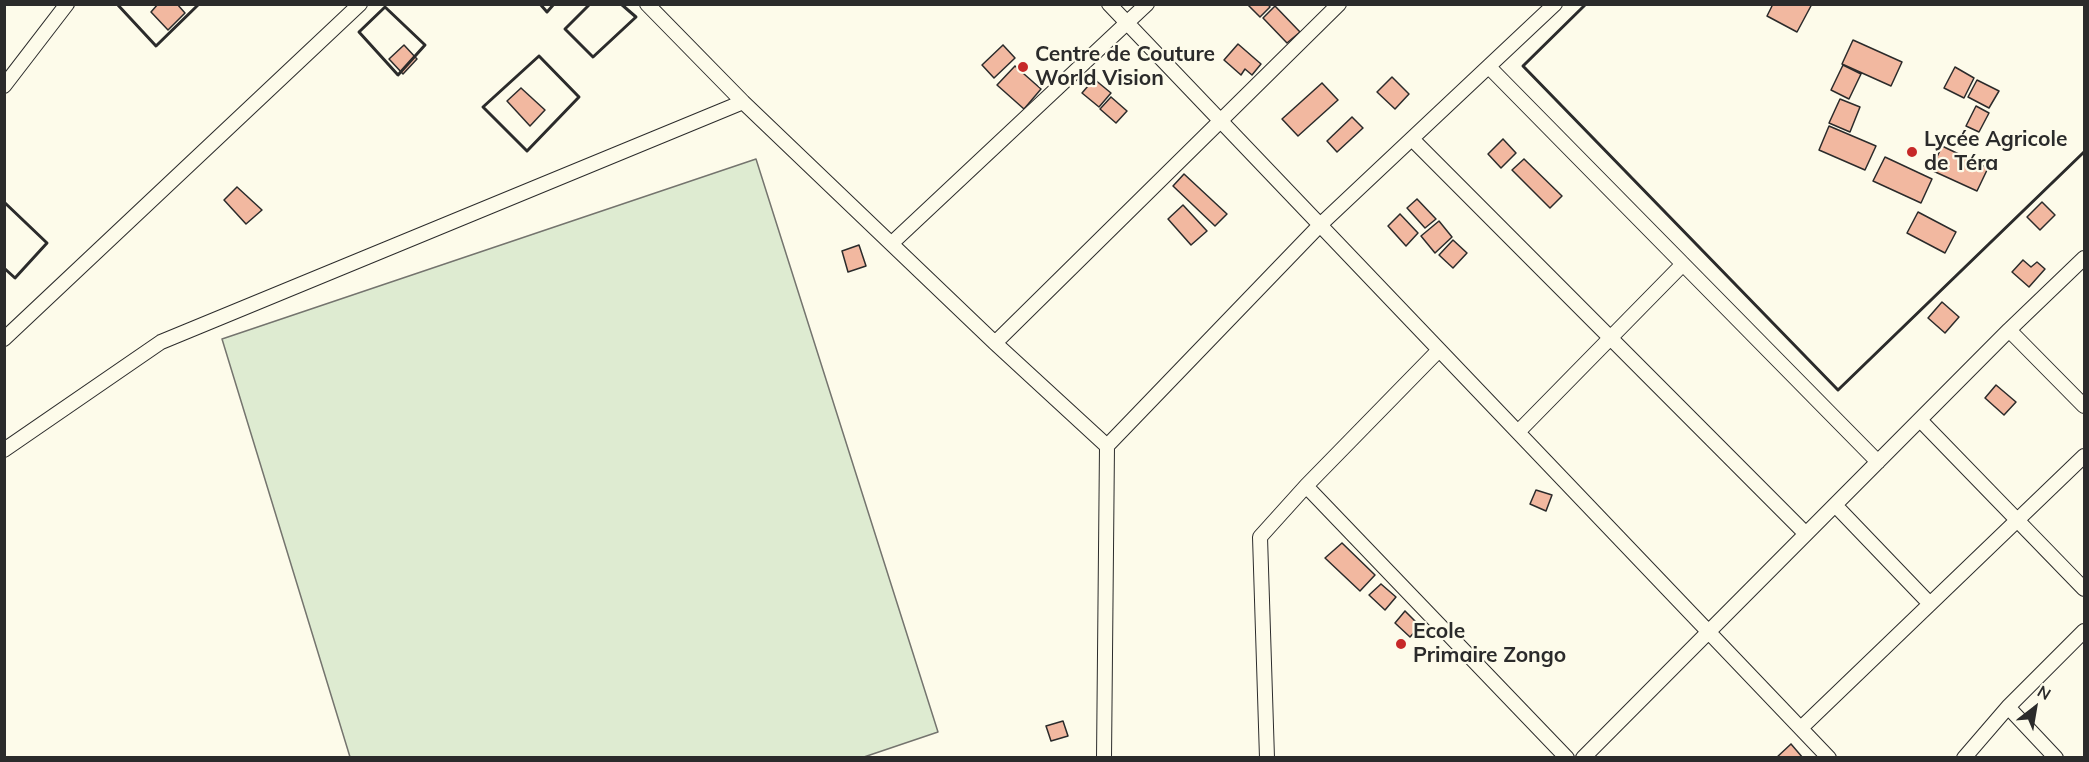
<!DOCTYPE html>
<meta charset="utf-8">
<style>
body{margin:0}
#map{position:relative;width:2089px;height:762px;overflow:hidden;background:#fdfbea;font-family:Mulish,sans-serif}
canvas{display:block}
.frame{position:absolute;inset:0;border:6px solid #2b2b2b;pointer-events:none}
.north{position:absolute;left:2005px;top:678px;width:60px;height:60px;-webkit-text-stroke:4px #fdfbea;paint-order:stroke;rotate:31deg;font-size:16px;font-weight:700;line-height:24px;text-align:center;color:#2b2b2b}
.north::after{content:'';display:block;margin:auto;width:21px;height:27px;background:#2b2b2b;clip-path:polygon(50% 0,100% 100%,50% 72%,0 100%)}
</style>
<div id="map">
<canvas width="2089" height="762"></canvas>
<div class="frame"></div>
<div class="north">N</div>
</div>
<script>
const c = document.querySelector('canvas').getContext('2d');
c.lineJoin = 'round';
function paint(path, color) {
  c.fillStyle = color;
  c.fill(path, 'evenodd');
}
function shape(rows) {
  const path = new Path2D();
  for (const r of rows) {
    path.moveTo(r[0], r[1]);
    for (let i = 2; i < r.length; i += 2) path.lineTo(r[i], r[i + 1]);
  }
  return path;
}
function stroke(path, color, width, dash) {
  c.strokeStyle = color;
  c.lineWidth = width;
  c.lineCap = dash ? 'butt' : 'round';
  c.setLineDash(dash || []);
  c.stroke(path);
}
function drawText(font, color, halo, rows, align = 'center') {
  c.font = font + ' Mulish,sans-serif';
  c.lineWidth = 4.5;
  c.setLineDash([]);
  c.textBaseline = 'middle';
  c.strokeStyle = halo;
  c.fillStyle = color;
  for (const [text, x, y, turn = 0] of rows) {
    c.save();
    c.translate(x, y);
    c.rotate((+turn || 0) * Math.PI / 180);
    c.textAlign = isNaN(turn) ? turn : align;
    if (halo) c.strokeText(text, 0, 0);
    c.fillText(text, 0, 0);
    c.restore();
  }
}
const green = shape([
 [756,159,938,732,861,758,350,757,222,339,756,159]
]);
const building = shape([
 [158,4,177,4,185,13,168,30,151,12,158,4],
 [1247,4,1268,4,1270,7,1260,17,1247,4],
 [1773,4,1812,4,1797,32,1767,16,1773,4],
 [1275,6,1300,32,1287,43,1263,18,1275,6],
 [1853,40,1902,62,1891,86,1842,64,1853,40],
 [1238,44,1261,64,1252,75,1245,69,1241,75,1224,60,1238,44],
 [404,45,417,59,403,74,389,59,404,45],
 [1003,45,1015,58,994,78,982,65,1003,45],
 [1843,65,1861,74,1849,99,1831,90,1843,65],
 [1015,66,1041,89,1024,109,997,85,1015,66],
 [1955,67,1974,78,1964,98,1944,88,1955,67],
 [1392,77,1409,94,1395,109,1377,92,1392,77],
 [1094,79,1111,93,1099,107,1082,93,1094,79],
 [1977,80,1999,91,1989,108,1968,97,1977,80],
 [1322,83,1338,100,1298,136,1282,119,1322,83],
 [521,88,545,110,530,126,507,101,521,88],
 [1111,97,1127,111,1116,123,1100,109,1111,97],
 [1840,99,1860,107,1850,132,1829,123,1840,99],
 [1976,106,1989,113,1979,132,1966,126,1976,106],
 [1352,117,1363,128,1337,152,1327,141,1352,117],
 [1829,126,1876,146,1865,170,1819,150,1829,126],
 [1503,139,1516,153,1501,168,1488,154,1503,139],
 [1942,146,1988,168,1977,191,1931,170,1942,146],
 [1885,157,1932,179,1921,203,1873,181,1885,157],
 [1524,159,1562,196,1550,208,1512,170,1524,159],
 [1184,174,1227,214,1215,226,1173,186,1184,174],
 [237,187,262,210,246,224,224,200,237,187],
 [1417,199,1436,219,1425,228,1407,208,1417,199],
 [2042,202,2055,215,2040,230,2027,217,2042,202],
 [1183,205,1207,231,1191,245,1168,219,1183,205],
 [1918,212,1956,232,1945,253,1907,233,1918,212],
 [1400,214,1418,233,1406,246,1388,226,1400,214],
 [1439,221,1452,237,1435,253,1421,236,1439,221],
 [1453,240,1467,253,1453,268,1439,255,1453,240],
 [859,245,866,266,848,272,842,251,859,245],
 [2023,260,2031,267,2037,262,2045,269,2029,287,2012,272,2023,260],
 [1942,302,1959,317,1945,333,1928,318,1942,302],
 [1996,385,2016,402,2004,415,1985,398,1996,385],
 [1536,490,1552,495,1546,511,1530,504,1536,490],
 [1342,543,1375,575,1360,591,1325,558,1342,543],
 [1381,584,1396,597,1385,610,1369,595,1381,584],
 [1405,611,1420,626,1410,637,1395,623,1405,611],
 [1063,721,1068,736,1051,741,1046,726,1063,721],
 [1791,744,1803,758,1776,758,1791,744]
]);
const street = shape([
 [647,4,743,102,995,343,1107,446],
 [1109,4,1829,758],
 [1489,67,1878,462],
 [4,86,67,4],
 [1412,139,1806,534],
 [892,243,1147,4],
 [2009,330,2084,406],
 [4,339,360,4],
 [995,343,1339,4],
 [1920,420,2084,589],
 [1518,432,1683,264],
 [4,450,161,342,743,102],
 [1306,486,1567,758],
 [1835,505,1930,604],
 [2008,707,2056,758],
 [1801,728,2084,456],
 [1104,758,1107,446,1320,225,1555,4],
 [1267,758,1260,537,1306,486,1439,350],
 [1583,758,2009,330,2084,258],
 [1964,758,2008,707,2084,631]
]);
const wall = shape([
 [117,4,156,46,199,4],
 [540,4,547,12,554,4],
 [590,4,565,29,593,57,636,17,621,4],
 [1586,4,1523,66,1838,390,2084,152],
 [385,7,425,45,398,75,359,32,385,7],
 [539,56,579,97,527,151,483,107,539,56],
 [4,202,47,243,15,278,4,268]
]);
const markers = [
 [1023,67,6,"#c62828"],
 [1912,152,6,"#c62828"],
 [1401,644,6,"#c62828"]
];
const poiNames = [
 ["Centre de Couture",1035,55],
 ["World Vision",1035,79],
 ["Lycée Agricole",1924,140],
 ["de Téra",1924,164],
 ["Ecole",1413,632],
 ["Primaire Zongo",1413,656]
];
paint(green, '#deebd1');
stroke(green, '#74746e', 1.5);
paint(building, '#f2b8a0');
stroke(building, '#2b2b2b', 1.5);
stroke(street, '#2b2b2b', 16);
stroke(street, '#fdfbea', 14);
stroke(wall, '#2b2b2b', 3);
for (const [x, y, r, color] of markers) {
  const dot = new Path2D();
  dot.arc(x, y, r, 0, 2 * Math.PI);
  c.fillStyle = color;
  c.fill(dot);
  stroke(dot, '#fdfbea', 2);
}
drawText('bold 21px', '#2b2b2b', '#fdfbea', poiNames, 'left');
</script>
